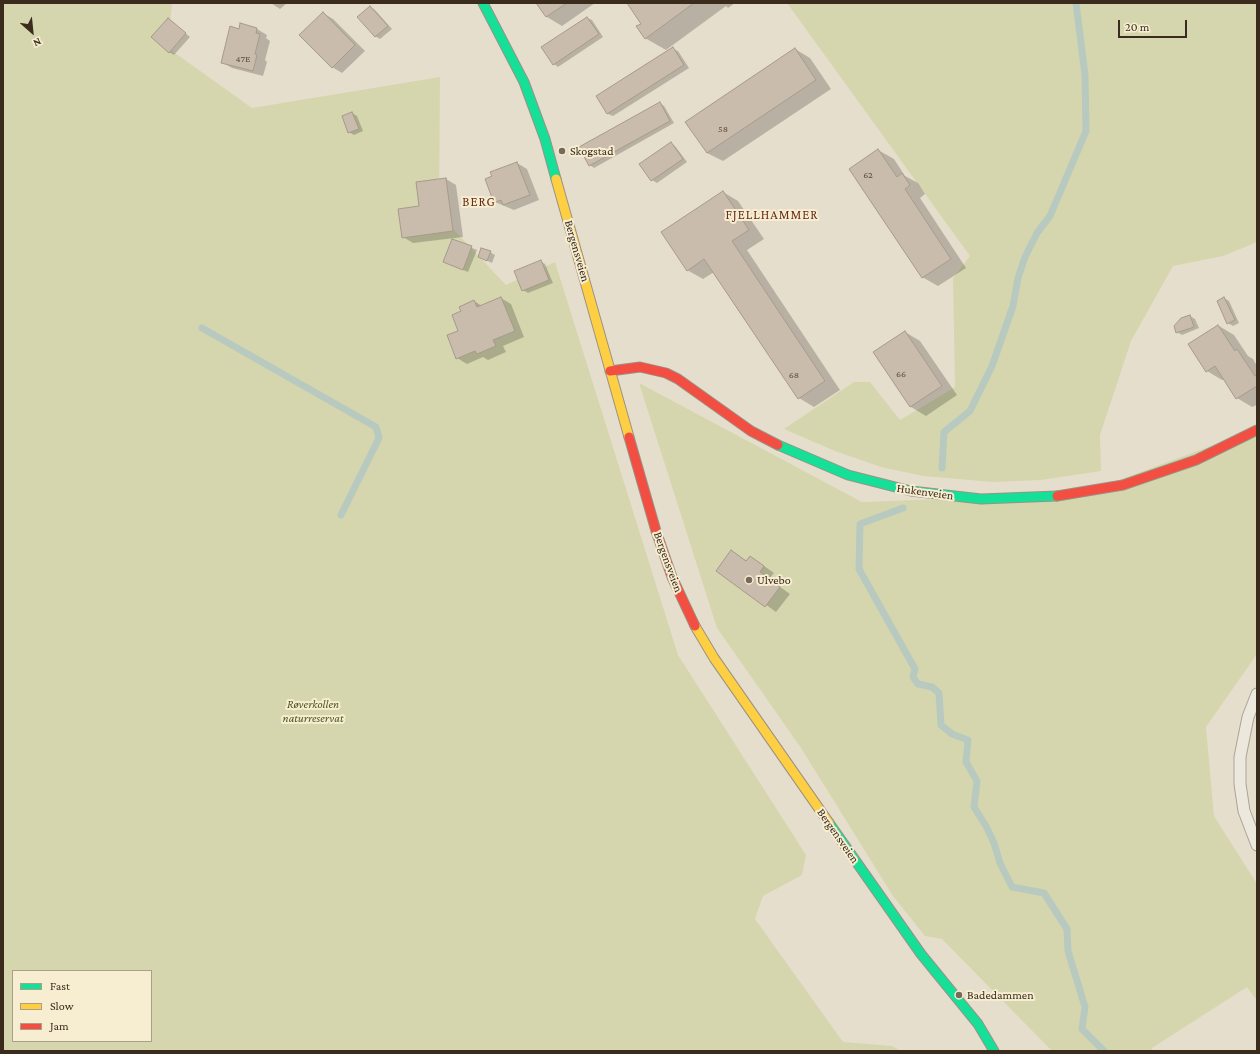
<!DOCTYPE html>
<meta charset="utf-8">
<style>
body{margin:0}
#map{position:relative;width:1260px;height:1054px;overflow:hidden;background:#e6decc;font-family:"Crimson Pro",serif}
canvas{display:block}
.frame{position:absolute;inset:0;border:4px solid #3a2b1d;pointer-events:none}
.legend{position:absolute;left:12px;top:970px;width:140px;height:72px;box-sizing:border-box;background:#f7edd1;border:1px solid #ab9f89;margin:0;padding:5px 7px;list-style:none;font-size:12px;color:#3a2b1d}
.legend li{display:flex;align-items:center;gap:8px;height:20px}
.legend b{width:20px;border:1px solid #ab9f89}
.north{position:absolute;left:12px;top:12px;width:40px;height:40px;-webkit-text-stroke:3px #f7edd1;paint-order:stroke;rotate:153deg;font-size:11px;font-weight:700;line-height:16px;text-align:center;color:#3a2b1d}
.north::after{content:'';display:block;margin:auto;width:14px;height:18px;background:#3a2b1d;clip-path:polygon(50% 0,100% 100%,50% 72%,0 100%)}
.scale{position:absolute;left:1118px;top:20px;width:69px;height:18px;box-sizing:border-box;border:2px solid #3a2b1d;border-top:0;padding-left:5px;font-size:12px;line-height:14px;white-space:nowrap;color:#3a2b1d;-webkit-text-stroke:3px #f7edd1;paint-order:stroke}
</style>
<div id="map">
<canvas width="1260" height="1054"></canvas>
<div class="frame"></div>
<ul class="legend">
<li><b style="height:5px;background:#16e098"></b>Fast</li>
<li><b style="height:5px;background:#ffcf43"></b>Slow</li>
<li><b style="height:5px;background:#f24e42"></b>Jam</li>
</ul>
<div class="north">N</div>
<div class="scale">20 m</div>
</div>
<script>
const c = document.querySelector('canvas').getContext('2d');
c.lineJoin = 'round';
function paint(path, color) {
  c.fillStyle = color;
  c.fill(path, 'evenodd');
}
function shape(rows) {
  const path = new Path2D();
  for (const r of rows) {
    path.moveTo(r[0], r[1]);
    for (let i = 2; i < r.length; i += 2) path.lineTo(r[i], r[i + 1]);
  }
  return path;
}
function stroke(path, color, width, dash) {
  c.strokeStyle = color;
  c.lineWidth = width;
  c.lineCap = dash ? 'butt' : 'round';
  c.setLineDash(dash || []);
  c.stroke(path);
}
function drawText(font, color, halo, rows, align = 'center') {
  c.font = font + ' "Crimson Pro",serif';
  c.lineWidth = 4;
  c.setLineDash([]);
  c.textBaseline = 'middle';
  c.strokeStyle = halo;
  c.fillStyle = color;
  for (const [text, x, y, turn = 0] of rows) {
    c.save();
    c.translate(x, y);
    c.rotate((+turn || 0) * Math.PI / 180);
    c.textAlign = isNaN(turn) ? turn : align;
    if (halo) c.strokeText(text, 0, 0);
    c.fillText(text, 0, 0);
    c.restore();
  }
}
const green = shape([
 [3,3,172,3,168,48,252,108,440,77,439,214,506,285,555,262,678,655,806,855,802,875,763,896,755,919,843,1042,892,1046,901,1051,3,1051],
 [13,971,151,971,151,1041,13,1041],
 [787,3,1257,3,1257,242,1223,256,1173,266,1131,341,1100,435,1101,471,1041,480,993,482,923,476,881,467,835,451,784,429,854,382,870,382,900,420,955,387,953,278,970,256],
 [639,383,862,502,1081,494,1257,429,1257,654,1206,727,1214,816,1257,884,1257,1001,1247,987,1152,1048,1153,1051,1052,1051,942,939,925,936,893,896,801,748,717,628]
]);
const shadow = shape([
 [271,3,287,3,280,9],
 [538,3,595,3,562,26,547,17],
 [628,3,735,3,728,8,726,6,666,50,645,38,642,24],
 [371,7,375,10,392,29,380,39,375,36],
 [323,13,333,19,365,51,342,73,332,67],
 [587,18,592,20,603,37,558,67,554,64],
 [168,19,190,37,174,55,169,52],
 [257,29,267,35,266,38,270,41,265,60,267,62,263,76,232,68,222,62,240,30],
 [673,49,678,51,689,68,613,116,608,114,597,97],
 [795,49,810,58,831,89,723,161,707,153],
 [660,103,664,106,674,123,594,168,590,165],
 [352,113,357,116,363,131,354,135,349,132],
 [671,143,675,146,687,162,657,183,652,180],
 [878,150,894,159,905,176,918,183,925,194,920,198,966,268,938,286,922,277],
 [517,163,527,169,539,200,514,210,495,202],
 [446,179,456,185,463,237,413,243,403,237],
 [723,192,738,201,764,239,747,250,840,390,814,407,799,398,714,272,703,279,687,270],
 [453,240,477,250,468,272,444,262],
 [490,252,495,255,492,263,479,257],
 [540,261,545,264,553,283,528,293,523,290],
 [501,298,511,304,524,337,503,346,506,352,488,360,483,357,467,364,457,358,462,312,474,301,482,306],
 [1224,298,1229,301,1239,323,1233,326,1228,323],
 [1190,316,1195,319,1199,328,1182,335,1177,332],
 [1219,326,1234,335,1248,356,1253,359,1257,366,1257,405,1252,407,1237,398,1224,379,1222,380,1207,371],
 [905,332,920,341,957,395,926,416,911,407,874,353],
 [732,552,747,561,750,557,760,563,774,573,769,579,790,594,776,612,718,570]
]);
const stream = shape([
 [202,328,376,427,379,438,341,515],
 [942,468,944,432,970,411,992,366,1013,306,1018,278,1025,257,1037,233,1050,216,1086,131,1085,75,1076,3],
 [903,508,860,524,859,569,915,669,913,677,918,684,932,687,939,693,941,725,952,734,968,740,966,762,977,781,974,807,986,826,994,843,1000,863,1012,887,1044,893,1067,929,1068,951,1085,1007,1082,1029,1104,1051]
]);
const building = shape([
 [536,3,567,3,546,17,536,3],
 [627,3,694,3,645,39,636,26,641,24,627,3],
 [370,6,388,26,375,37,357,17,370,6],
 [323,12,355,45,332,68,299,35,323,12],
 [587,17,599,34,553,65,541,47,587,17],
 [168,18,186,33,169,53,151,37,168,18],
 [240,23,257,28,256,33,260,34,255,54,257,55,253,71,221,63,230,26,239,29,240,23],
 [673,47,684,65,607,114,596,96,673,47],
 [795,48,816,80,707,153,685,122,795,48],
 [660,102,670,121,589,166,579,147,660,102],
 [352,112,359,129,348,133,342,116,352,112],
 [671,142,683,159,651,181,639,164,671,142],
 [878,149,897,177,902,173,910,185,905,189,951,259,922,278,849,169,878,149],
 [517,162,530,195,503,205,501,200,494,203,485,179,492,176,490,172,517,162],
 [446,178,453,231,402,238,398,209,419,206,416,182,446,178],
 [723,191,749,230,732,241,825,381,798,399,704,259,687,271,661,232,723,191],
 [452,239,472,246,463,270,443,262,452,239],
 [481,248,491,251,487,261,478,257,481,248],
 [541,260,549,280,522,291,514,271,541,260],
 [501,297,515,331,493,340,496,346,477,354,475,351,456,359,447,335,458,331,452,315,461,311,459,307,474,300,477,307,501,297],
 [1224,297,1235,320,1227,324,1217,301,1224,297],
 [1190,315,1194,327,1176,333,1174,326,1181,318,1190,315],
 [1218,325,1235,351,1237,349,1255,376,1257,375,1257,386,1236,399,1215,366,1206,372,1188,344,1218,325],
 [905,331,942,386,910,407,873,352,905,331],
 [731,550,746,561,750,556,764,566,760,572,780,587,765,607,716,571,731,550]
]);
const lane = shape([
 [1257,694,1248,717,1240,757,1240,784,1244,811,1257,845]
]);
const fast = shape([
 [483,3,524,82,545,139,556,179],
 [778,445,848,475,911,491,981,499,1057,496],
 [829,823,921,954,978,1024,994,1051]
]);
const slow = shape([
 [556,179,629,437],
 [695,626,714,658,829,823]
]);
const jam = shape([
 [610,371,640,367,666,373,678,379,751,431,778,445],
 [629,437,656,531,672,577,695,626],
 [1057,496,1123,485,1196,460,1257,430]
]);
const markers = [
 [562,151,4,"#766a5a"],
 [749,580,4,"#766a5a"],
 [959,995,4,"#766a5a"]
];
const numberNames = [
 ["47E",243,59],
 ["58",723,129],
 ["62",868,175],
 ["66",901,374],
 ["68",794,375]
];
const poiNames = [
 ["Skogstad",570,151],
 ["Ulvebo",757,580],
 ["Badedammen",967,995]
];
const streetNames = [
 ["Bergensveien",577,251,74],
 ["Hukenveien",925,492,8],
 ["Bergensveien",668,562,70],
 ["Bergensveien",838,836,55]
];
const parkNames = [
 ["Røverkollen",313,704],
 ["naturreservat",313,718]
];
const neighbourhoodNames = [
 ["BERG",479,202],
 ["FJELLHAMMER",772,215]
];
paint(green, '#d5d6ae');
paint(shadow, '#0003');
stroke(stream, '#b8cabf', 7);
paint(building, '#cabcad');
stroke(building, '#a69a8b', 1);
stroke(lane, '#aba396', 13);
stroke(fast, '#9a9285', 11);
stroke(slow, '#9a9285', 11);
stroke(jam, '#9a9285', 11);
stroke(lane, '#ede8de', 11);
stroke(fast, '#16e098', 9);
stroke(slow, '#ffcf43', 9);
stroke(jam, '#f24e42', 9);
for (const [x, y, r, color] of markers) {
  const dot = new Path2D();
  dot.arc(x, y, r, 0, 2 * Math.PI);
  c.fillStyle = color;
  c.fill(dot);
  stroke(dot, '#f7edd1', 1.5);
}
drawText('10px', '#5e4f41', null, numberNames);
drawText('12px', '#3a2b1d', '#f7edd1', poiNames, 'left');
drawText('12px', '#3a2b1d', '#f7edd1', streetNames);
drawText('italic 12px', '#495723', '#f7edd1', parkNames);
c.letterSpacing = '1px';
drawText('13px', '#682c1a', '#f7edd1', neighbourhoodNames);
c.letterSpacing = '0px';
</script>
